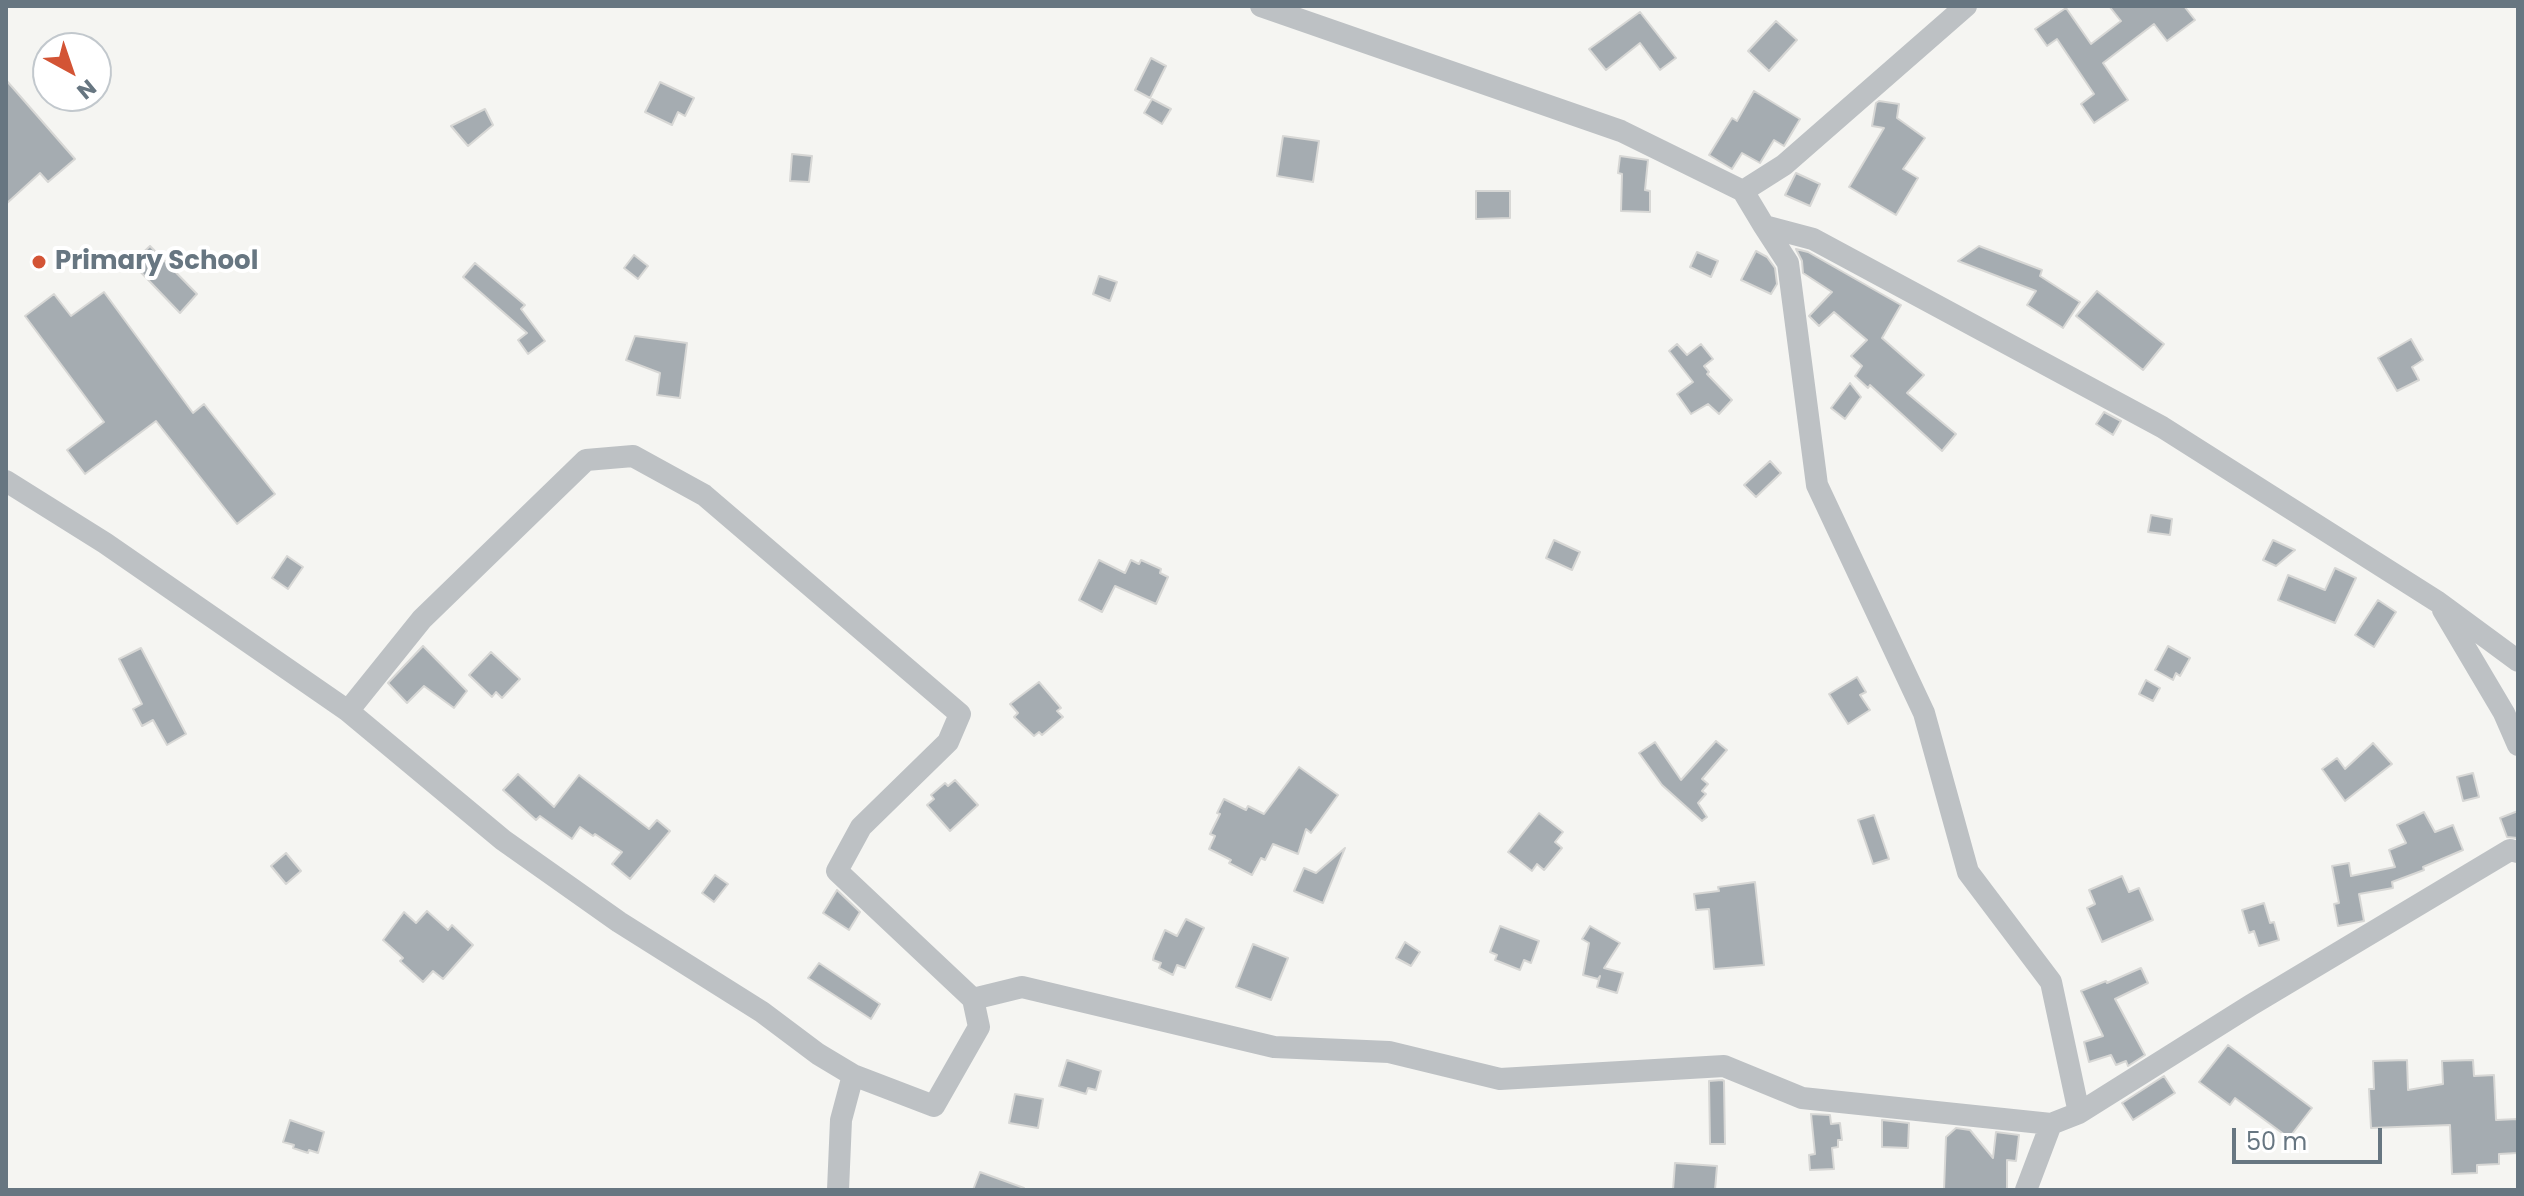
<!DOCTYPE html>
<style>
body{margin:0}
#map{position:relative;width:2524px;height:1196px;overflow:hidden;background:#f5f5f2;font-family:Poppins,sans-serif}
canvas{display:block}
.frame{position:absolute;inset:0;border:8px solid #677681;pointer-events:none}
.north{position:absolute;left:32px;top:32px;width:80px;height:80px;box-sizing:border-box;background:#fff;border:2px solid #c2c8cd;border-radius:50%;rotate:140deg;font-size:22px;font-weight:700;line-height:32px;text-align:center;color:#677681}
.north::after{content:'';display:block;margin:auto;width:28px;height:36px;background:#d35435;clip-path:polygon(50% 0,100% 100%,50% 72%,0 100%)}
.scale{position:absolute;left:2232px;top:1128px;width:150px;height:36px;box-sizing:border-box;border:4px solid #677681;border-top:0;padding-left:10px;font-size:24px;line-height:28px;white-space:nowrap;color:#677681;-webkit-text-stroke:6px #fff;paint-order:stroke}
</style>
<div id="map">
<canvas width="2524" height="1196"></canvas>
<div class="frame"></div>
<div class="north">N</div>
<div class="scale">50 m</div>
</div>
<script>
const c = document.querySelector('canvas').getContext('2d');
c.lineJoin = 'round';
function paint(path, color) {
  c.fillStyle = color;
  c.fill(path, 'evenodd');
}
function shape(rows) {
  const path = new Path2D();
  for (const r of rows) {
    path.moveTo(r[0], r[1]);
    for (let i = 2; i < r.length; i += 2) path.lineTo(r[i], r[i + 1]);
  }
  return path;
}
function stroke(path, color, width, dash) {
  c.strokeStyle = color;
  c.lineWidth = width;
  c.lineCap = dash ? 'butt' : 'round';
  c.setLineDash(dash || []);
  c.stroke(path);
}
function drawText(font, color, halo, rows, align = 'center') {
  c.font = font + ' Poppins,sans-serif';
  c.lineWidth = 8;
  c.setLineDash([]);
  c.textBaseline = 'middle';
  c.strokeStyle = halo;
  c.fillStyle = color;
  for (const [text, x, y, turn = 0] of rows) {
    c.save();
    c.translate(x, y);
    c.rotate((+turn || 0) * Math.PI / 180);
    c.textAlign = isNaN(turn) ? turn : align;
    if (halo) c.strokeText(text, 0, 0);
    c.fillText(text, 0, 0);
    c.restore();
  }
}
const building = shape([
 [2109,6,2184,6,2195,20,2167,41,2154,24,2103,63,2128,100,2094,123,2081,104,2094,94,2057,39,2047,46,2035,29,2066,8,2091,44,2121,21,2109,6],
 [1640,12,1676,58,1660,70,1640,43,1606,70,1589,49,1640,12],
 [1776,21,1797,40,1769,71,1748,51,1776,21],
 [1151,58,1166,66,1150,98,1135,90,1151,58],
 [6,80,75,159,48,182,40,173,6,204,6,80],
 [660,82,694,98,685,116,678,112,672,125,645,112,660,82],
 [1754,91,1800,119,1784,146,1774,140,1760,163,1742,153,1732,169,1709,155,1732,118,1737,121,1754,91],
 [1152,99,1171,109,1162,124,1144,113,1152,99],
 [1879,101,1899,104,1897,118,1925,138,1903,169,1918,178,1896,215,1849,187,1884,128,1872,126,1876,103,1879,101],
 [485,109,493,125,468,146,451,126,485,109],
 [1283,136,1319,141,1313,182,1277,176,1283,136],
 [792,154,812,156,809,182,790,181,792,154],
 [1620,156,1648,160,1645,190,1650,191,1650,212,1621,211,1622,174,1618,173,1620,156],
 [1796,173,1820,184,1810,206,1785,195,1796,173],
 [1476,191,1510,191,1510,218,1476,219,1476,191],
 [150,246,197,294,180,313,132,263,150,246],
 [1979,246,2042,270,2040,276,2080,302,2063,328,2027,305,2036,291,1958,261,1979,246],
 [1796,249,1808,252,1901,305,1882,338,1924,375,1907,393,1956,434,1942,451,1870,385,1868,388,1855,376,1862,366,1851,356,1867,340,1834,312,1819,326,1809,316,1832,292,1803,273,1802,261,1796,249],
 [1756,251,1767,257,1775,268,1777,284,1771,294,1741,280,1756,251],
 [1697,252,1718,261,1711,277,1690,267,1697,252],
 [634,255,648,266,638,279,624,268,634,255],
 [475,263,525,305,521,309,545,341,528,354,518,340,527,333,463,277,475,263],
 [1099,276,1117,282,1110,301,1093,294,1099,276],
 [2097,291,2164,344,2143,370,2076,316,2097,291],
 [104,292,193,413,204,404,275,494,237,524,156,421,85,474,67,450,104,422,25,316,54,294,71,316,104,292],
 [635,336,687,343,680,398,657,395,660,373,626,360,635,336],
 [2411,339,2423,360,2412,367,2419,380,2397,391,2378,358,2411,339],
 [1677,344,1687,355,1701,344,1713,359,1704,366,1709,372,1707,374,1732,400,1719,414,1708,404,1691,414,1677,394,1693,382,1669,351,1677,344],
 [1850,383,1861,397,1845,419,1831,408,1850,383],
 [2104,412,2121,421,2113,435,2096,424,2104,412],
 [1770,461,1781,473,1756,497,1744,485,1770,461],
 [2151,515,2172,519,2170,535,2148,532,2151,515],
 [1554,540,1580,552,1572,570,1546,558,1554,540],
 [2273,540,2295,550,2276,566,2263,560,2273,540],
 [287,556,303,567,288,589,272,578,287,556],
 [1099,560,1125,573,1131,560,1139,564,1141,560,1161,569,1160,573,1168,577,1156,604,1115,586,1102,612,1079,600,1099,560],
 [2335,568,2356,578,2335,623,2278,600,2288,575,2325,590,2335,568],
 [2378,600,2396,612,2374,647,2355,635,2378,600],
 [423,646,467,691,454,708,424,686,407,703,388,683,423,646],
 [2168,646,2190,658,2180,676,2176,673,2173,680,2155,670,2168,646],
 [141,648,186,734,167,745,153,720,142,726,133,709,142,704,119,659,141,648],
 [491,652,520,679,502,698,496,692,492,697,469,675,491,652],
 [1857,677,1866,692,1860,695,1870,710,1848,724,1829,694,1857,677],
 [2146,680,2160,688,2153,701,2139,694,2146,680],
 [1039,682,1061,708,1057,711,1063,717,1042,735,1039,732,1034,736,1014,717,1018,713,1010,704,1039,682],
 [1716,741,1727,750,1702,779,1708,784,1702,791,1706,794,1698,803,1707,817,1702,821,1662,785,1639,753,1655,742,1681,780,1716,741],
 [2373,743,2392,764,2345,801,2322,769,2337,758,2345,769,2373,743],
 [1299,767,1338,795,1311,833,1306,829,1298,854,1273,844,1265,860,1261,858,1252,875,1229,863,1231,860,1209,849,1215,836,1210,834,1220,814,1217,813,1224,799,1246,810,1248,806,1264,814,1299,767],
 [2473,773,2479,797,2463,801,2457,777,2473,773],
 [518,774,554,807,579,775,649,829,657,820,670,831,630,879,612,864,622,852,595,834,593,836,580,827,572,839,540,816,536,820,503,790,518,774],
 [955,780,978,805,950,831,927,805,934,799,931,795,945,783,948,786,955,780],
 [2518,811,2518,838,2507,837,2500,818,2518,811],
 [2424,812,2435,832,2453,825,2463,850,2423,867,2424,870,2392,882,2393,888,2359,894,2364,921,2338,926,2334,904,2339,903,2332,866,2349,863,2351,876,2395,867,2389,850,2406,843,2397,825,2424,812],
 [1539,813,1563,832,1555,842,1562,848,1544,870,1537,864,1532,871,1508,852,1539,813],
 [1874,815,1889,859,1873,864,1858,820,1874,815],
 [1345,848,1323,903,1294,891,1304,868,1316,873,1345,848],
 [286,853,301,871,286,884,271,866,286,853],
 [715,875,728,884,714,902,702,893,715,875],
 [2122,876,2129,892,2139,888,2153,920,2102,942,2087,908,2095,904,2089,890,2122,876],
 [1755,882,1764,965,1714,969,1709,909,1696,910,1694,894,1719,891,1718,887,1755,882],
 [837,890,860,912,849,930,823,913,837,890],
 [2264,903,2270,923,2274,922,2279,940,2259,946,2254,931,2249,933,2242,910,2264,903],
 [427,911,448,930,452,925,473,945,443,979,433,971,423,982,400,961,403,958,383,940,404,912,416,923,427,911],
 [1186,919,1204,928,1185,968,1177,965,1173,975,1159,968,1161,963,1153,960,1154,955,1165,930,1177,936,1186,919],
 [1500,926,1539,941,1531,963,1524,960,1520,970,1495,960,1497,955,1490,952,1500,926],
 [1590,926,1620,943,1604,968,1623,973,1617,993,1597,987,1600,976,1598,979,1583,975,1589,943,1582,939,1590,926],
 [1405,942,1420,952,1411,966,1396,958,1405,942],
 [1253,944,1288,958,1271,1000,1236,987,1253,944],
 [819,963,880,1004,871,1019,808,978,819,963],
 [2141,968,2148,983,2115,999,2145,1055,2128,1066,2126,1061,2116,1065,2111,1055,2089,1062,2084,1042,2103,1036,2081,991,2106,981,2107,983,2141,968],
 [2228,1045,2312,1108,2289,1138,2235,1098,2230,1105,2199,1082,2228,1045],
 [1067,1060,1101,1071,1096,1090,1088,1088,1086,1094,1059,1086,1067,1060],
 [2407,1060,2408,1090,2443,1084,2442,1061,2473,1060,2474,1076,2494,1075,2496,1120,2518,1119,2518,1153,2499,1154,2499,1164,2477,1165,2477,1173,2452,1174,2450,1125,2371,1128,2369,1089,2374,1089,2373,1061,2407,1060],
 [2164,1076,2175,1093,2133,1120,2122,1103,2164,1076],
 [1722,1080,1724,1081,1725,1144,1710,1144,1709,1081,1722,1080],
 [1015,1094,1043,1099,1038,1128,1009,1123,1015,1094],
 [1811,1114,1830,1115,1831,1124,1840,1123,1842,1140,1838,1140,1838,1147,1832,1148,1834,1169,1810,1170,1809,1155,1815,1154,1811,1114],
 [290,1120,324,1132,318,1153,309,1150,308,1153,293,1148,294,1145,283,1142,290,1120],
 [1882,1120,1909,1123,1908,1148,1882,1147,1882,1120],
 [1956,1128,1970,1130,1993,1158,1996,1132,2019,1135,2016,1161,2007,1160,2007,1190,1944,1190,1946,1137,1956,1128],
 [1675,1163,1717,1166,1715,1190,1673,1190,1675,1163],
 [980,1172,1024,1188,1023,1190,973,1190,980,1172]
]);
const minor = shape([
 [1261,6,1621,131,1743,191,1764,226,1813,239,2162,427,2438,602,2518,661],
 [1743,191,1784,165,1966,6],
 [1764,226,1788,263,1817,485,1924,713,1968,872,2051,982,2079,1113],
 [6,481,105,543,348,711,503,840,619,922,762,1012,818,1054,853,1075,841,1120,838,1190],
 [2443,610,2504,713,2518,745],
 [348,711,422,619,586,460,633,456,704,495,960,714,948,742,861,827,837,871,973,999,979,1027,934,1106,853,1075],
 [973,999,1022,987,1274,1047,1389,1052,1500,1079,1724,1066,1802,1098,2051,1124],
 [2026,1190,2051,1124,2079,1113,2251,1005,2510,850,2518,852]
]);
const markers = [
 [39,262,8,"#d35435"]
];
const poiNames = [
 ["Primary School",55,262]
];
paint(building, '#a5acb1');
stroke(building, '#d7d7d5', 2);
stroke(minor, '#bdc1c4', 22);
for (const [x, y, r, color] of markers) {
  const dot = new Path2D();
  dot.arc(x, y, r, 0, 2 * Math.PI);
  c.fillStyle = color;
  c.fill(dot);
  stroke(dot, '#fff', 3);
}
drawText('bold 26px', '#677681', '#fff', poiNames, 'left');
</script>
